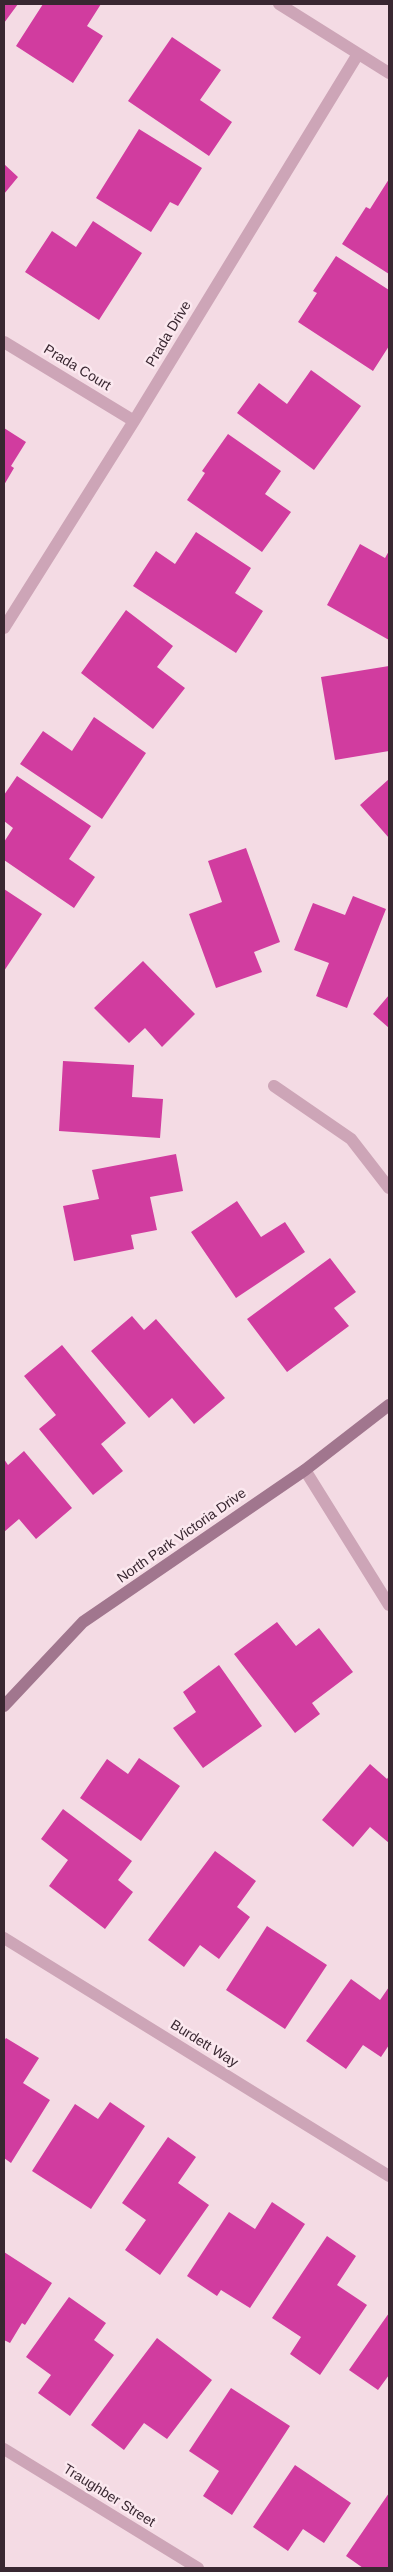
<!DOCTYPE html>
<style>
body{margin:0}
#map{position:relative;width:393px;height:2572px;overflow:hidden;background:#f4dbe4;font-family:Arial,sans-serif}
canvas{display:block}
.frame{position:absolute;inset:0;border:5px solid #392731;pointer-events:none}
</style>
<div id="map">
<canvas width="393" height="2572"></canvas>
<div class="frame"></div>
</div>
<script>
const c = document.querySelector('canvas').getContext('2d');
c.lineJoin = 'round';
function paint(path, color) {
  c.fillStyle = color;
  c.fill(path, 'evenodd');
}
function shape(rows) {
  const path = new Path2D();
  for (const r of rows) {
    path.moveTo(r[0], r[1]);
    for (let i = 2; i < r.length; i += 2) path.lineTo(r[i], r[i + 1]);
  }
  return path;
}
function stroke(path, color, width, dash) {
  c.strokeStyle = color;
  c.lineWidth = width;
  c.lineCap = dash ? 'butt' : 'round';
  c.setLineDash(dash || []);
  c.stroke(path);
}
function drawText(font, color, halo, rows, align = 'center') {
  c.font = font + ' Arial,sans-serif';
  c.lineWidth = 5;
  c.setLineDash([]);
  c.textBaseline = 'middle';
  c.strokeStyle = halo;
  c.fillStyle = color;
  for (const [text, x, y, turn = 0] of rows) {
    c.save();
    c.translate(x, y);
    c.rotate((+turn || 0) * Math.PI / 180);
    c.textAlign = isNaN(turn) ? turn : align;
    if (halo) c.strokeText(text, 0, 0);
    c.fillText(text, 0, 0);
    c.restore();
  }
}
const building = shape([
 [4,4,18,4,4,23],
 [43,4,101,4,87,26,103,36,73,83,16,46],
 [172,37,221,70,200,100,232,122,209,156,128,101],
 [139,129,202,168,178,206,170,202,151,232,96,198],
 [4,164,18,177,4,194],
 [389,179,389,274,342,244,366,207,370,209],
 [93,221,142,253,99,320,25,272,52,231,76,247],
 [336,256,389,290,389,346,373,371,298,322,317,293,313,291],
 [311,370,361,406,314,470,237,413,259,383,287,404],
 [4,428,26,442,11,466,14,468,4,485],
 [228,434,281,471,265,494,291,512,262,552,187,500,205,473,202,471],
 [196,532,251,568,235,593,263,611,236,653,133,586,156,551,175,564],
 [360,544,385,558,389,551,389,640,327,605],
 [126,610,173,646,157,667,185,688,153,729,81,673],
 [389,666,389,751,335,760,321,677],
 [94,717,146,753,102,819,20,764,43,731,72,751],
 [17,776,91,826,69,859,95,877,74,908,4,860,4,842,13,828,4,821,4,795],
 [389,779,389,838,360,805],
 [246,848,280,942,254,952,262,972,216,988,189,914,222,902,208,861],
 [4,889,42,914,4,971],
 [353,896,386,909,347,1008,316,996,329,963,294,950,313,903,345,915],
 [143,961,195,1014,162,1047,145,1028,129,1043,94,1008],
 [389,995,389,1028,373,1014],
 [63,1061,134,1065,132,1097,163,1099,160,1138,59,1131],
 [176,1154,183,1191,150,1197,157,1230,131,1235,134,1249,74,1261,63,1206,99,1199,92,1170],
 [237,1201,261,1237,285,1222,305,1252,236,1298,191,1232],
 [330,1258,356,1292,334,1308,349,1326,287,1372,247,1319],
 [132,1316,144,1330,156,1319,225,1398,194,1424,172,1398,149,1418,91,1351],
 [62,1345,126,1423,101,1444,123,1471,93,1495,39,1429,56,1415,24,1376],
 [24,1451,72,1508,36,1539,19,1519,4,1532,4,1459,8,1465],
 [277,1622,296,1646,319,1628,353,1672,312,1703,320,1714,295,1733,234,1654],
 [219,1665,262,1726,203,1768,173,1728,196,1712,183,1692],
 [139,1758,180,1786,141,1841,80,1798,107,1759,128,1774],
 [370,1764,387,1779,389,1776,389,1843,370,1827,353,1847,322,1820],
 [63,1809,132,1861,118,1880,133,1892,105,1929,49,1886,68,1860,41,1839],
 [215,1851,256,1881,237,1907,250,1917,219,1959,200,1945,184,1967,148,1940],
 [267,1926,327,1965,285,2029,226,1990],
 [351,1979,380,2000,389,1987,389,2045,381,2057,363,2045,346,2069,306,2041],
 [6,2038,39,2058,23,2083,50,2100,11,2163,4,2158,4,2041],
 [110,2102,145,2126,91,2209,32,2171,75,2104,98,2119],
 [168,2137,196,2157,178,2183,209,2205,160,2275,125,2250,146,2220,122,2203],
 [272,2202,305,2224,250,2308,221,2290,217,2296,187,2276,229,2212,255,2229],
 [327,2236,356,2256,337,2285,367,2305,320,2375,290,2354,301,2337,272,2318],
 [4,2252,52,2283,25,2325,22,2323,10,2343,4,2340],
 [69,2297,106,2323,94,2340,114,2355,70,2416,38,2393,51,2375,26,2357],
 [389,2313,389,2375,378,2390,349,2370],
 [157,2338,212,2380,167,2439,144,2423,124,2450,91,2425],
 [231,2388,290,2426,232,2515,203,2496,219,2471,189,2451],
 [295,2465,351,2503,324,2543,303,2529,288,2551,253,2527],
 [389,2493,389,2568,363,2568,346,2556]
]);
const street = shape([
 [279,4,389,73],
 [4,342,134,421],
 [4,628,134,421,358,54],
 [274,1086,351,1139,389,1188],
 [305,1470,389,1605],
 [4,1938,389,2176],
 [4,2449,198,2568]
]);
const secondary = shape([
 [4,1706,83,1622,305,1470,389,1405]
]);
const streetNames = [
 ["Prada Drive",169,334,-59],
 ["Prada Court",77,368,31],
 ["North Park Victoria Drive",182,1536,-35],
 ["Burdett Way",204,2044,32],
 ["Traughber Street",109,2496,32]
];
paint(building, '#d13c9f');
stroke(street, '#cda5b7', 12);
stroke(secondary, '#a1768e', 12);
drawText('14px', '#392731', '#fbe8ef', streetNames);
</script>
